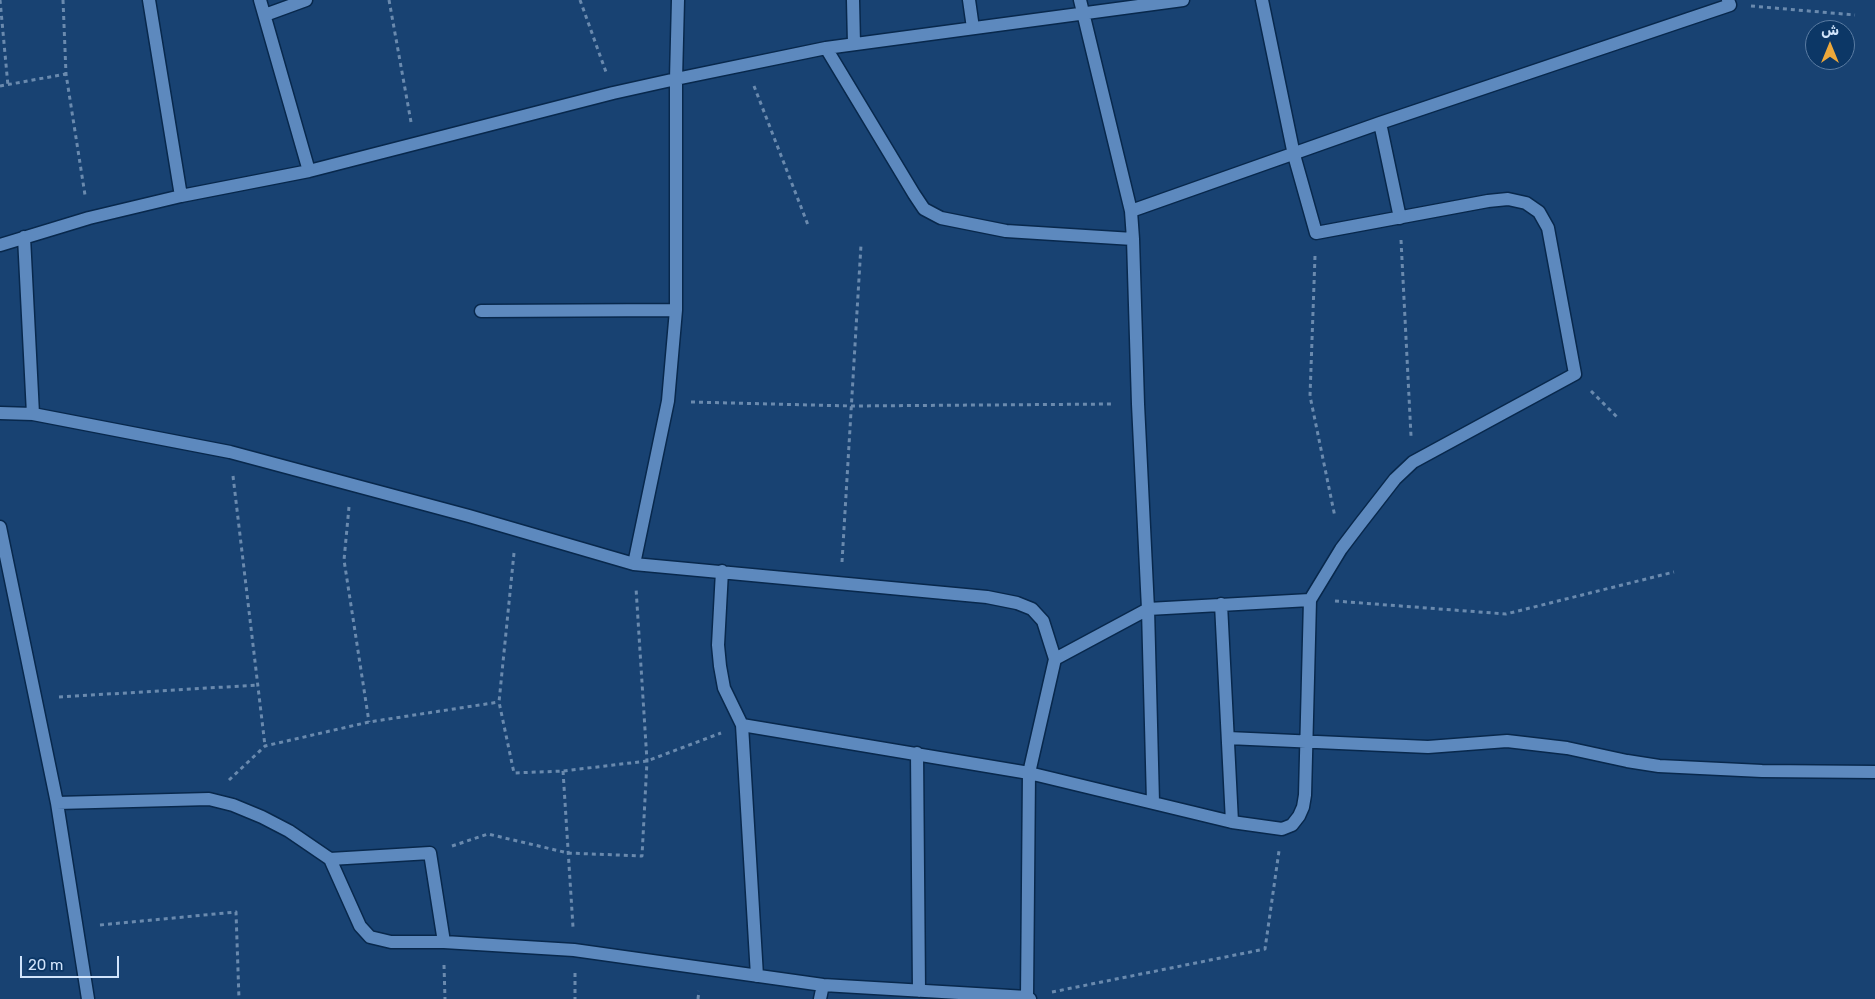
<!DOCTYPE html>
<meta charset="utf-8">
<style>
body{margin:0}
#map{position:relative;width:1875px;height:999px;overflow:hidden;background:#184272;font-family:Rubik,Vazirmatn,sans-serif}
canvas{display:block}
.north{position:absolute;left:1805px;top:20px;width:50px;height:50px;box-sizing:border-box;background:#0c3766;border:1px solid #5b7ca2;border-radius:50%;rotate:0deg;font-size:14px;font-weight:700;line-height:20px;text-align:center;color:#d1e4fb}
.north::after{content:'';display:block;margin:auto;width:18px;height:22px;background:#eda83b;clip-path:polygon(50% 0,100% 100%,50% 72%,0 100%)}
.scale{position:absolute;left:20px;top:956px;width:99px;height:22px;box-sizing:border-box;border:2px solid #d1e4fb;border-top:0;padding-left:6px;font-size:15px;line-height:18px;white-space:nowrap;color:#d1e4fb;-webkit-text-stroke:4px #0c3766;paint-order:stroke}
</style>
<div id="map">
<canvas width="1875" height="999"></canvas>
<div class="north">ش</div>
<div class="scale">20 m</div>
</div>
<script>
const c = document.querySelector('canvas').getContext('2d');
c.lineJoin = 'round';
function shape(rows) {
  const path = new Path2D();
  for (const r of rows) {
    path.moveTo(r[0], r[1]);
    for (let i = 2; i < r.length; i += 2) path.lineTo(r[i], r[i + 1]);
  }
  return path;
}
function stroke(path, color, width, dash) {
  c.strokeStyle = color;
  c.lineWidth = width;
  c.lineCap = dash ? 'butt' : 'round';
  c.setLineDash(dash || []);
  c.stroke(path);
}
const path = shape([
 [0,0,8,86],
 [63,0,66,74,85,195],
 [389,0,411,122],
 [580,0,606,72],
 [1751,6,1855,15],
 [0,86,66,74],
 [754,86,808,225],
 [1401,240,1411,436],
 [1315,256,1310,396,1335,517],
 [1591,391,1619,419],
 [691,402,852,406,1114,404],
 [233,476,265,746],
 [349,507,344,560,369,722],
 [514,553,499,702,514,773,563,771,647,761,721,733],
 [842,562,861,245],
 [1335,601,1506,614,1674,572],
 [59,697,258,685],
 [563,771,573,927],
 [229,780,265,746,369,722,499,702],
 [452,846,488,834,568,853,642,856,647,761,636,588],
 [100,925,236,912,239,999],
 [444,965,445,999],
 [575,973,575,999],
 [1052,992,1265,949,1279,851],
 [698,999,699,991]
]);
const street = shape([
 [149,0,181,196],
 [260,0,309,171],
 [853,0,854,44],
 [969,0,973,28],
 [1080,0,1131,211,1133,239,1138,404,1148,609,1153,802],
 [265,15,306,0],
 [826,48,914,194,924,209,941,218,1006,231,1133,239],
 [1380,123,1400,218],
 [1131,211,1380,123,1730,5,1728,0],
 [24,237,33,414],
 [0,245,89,218,181,196,309,171,613,93,676,79,826,48,1183,0],
 [481,311,676,310],
 [0,413,33,414,230,452,469,516,634,564,987,597,1017,603,1032,609,1043,621,1055,659,1029,773,1027,997],
 [0,527,57,803,88,999],
 [634,564,668,401,676,310,676,79,678,0],
 [722,571,718,645,720,666,724,688,742,725,757,976],
 [1221,604,1232,822],
 [1055,659,1148,609,1310,600],
 [742,725,1029,773,1232,822,1282,829,1292,825,1299,816,1303,807,1305,795,1310,600,1341,549,1360,524,1395,479,1413,462,1575,374,1548,228,1539,212,1526,203,1508,199,1488,201,1316,233,1294,155,1262,0],
 [1228,738,1428,747,1507,741,1567,748,1627,761,1659,766,1762,771,1875,772],
 [917,753,919,991],
 [57,803,209,799,233,805,262,817,289,831,330,859,360,926,370,937,391,942,444,942,574,950,823,985,1027,997,1030,999],
 [330,859,430,853,444,942],
 [820,999,823,985]
]);
stroke(street, '#08284c', 15);
stroke(path, '#6a8aae', 3, [4, 4]);
stroke(street, '#5d89be', 12);
</script>
